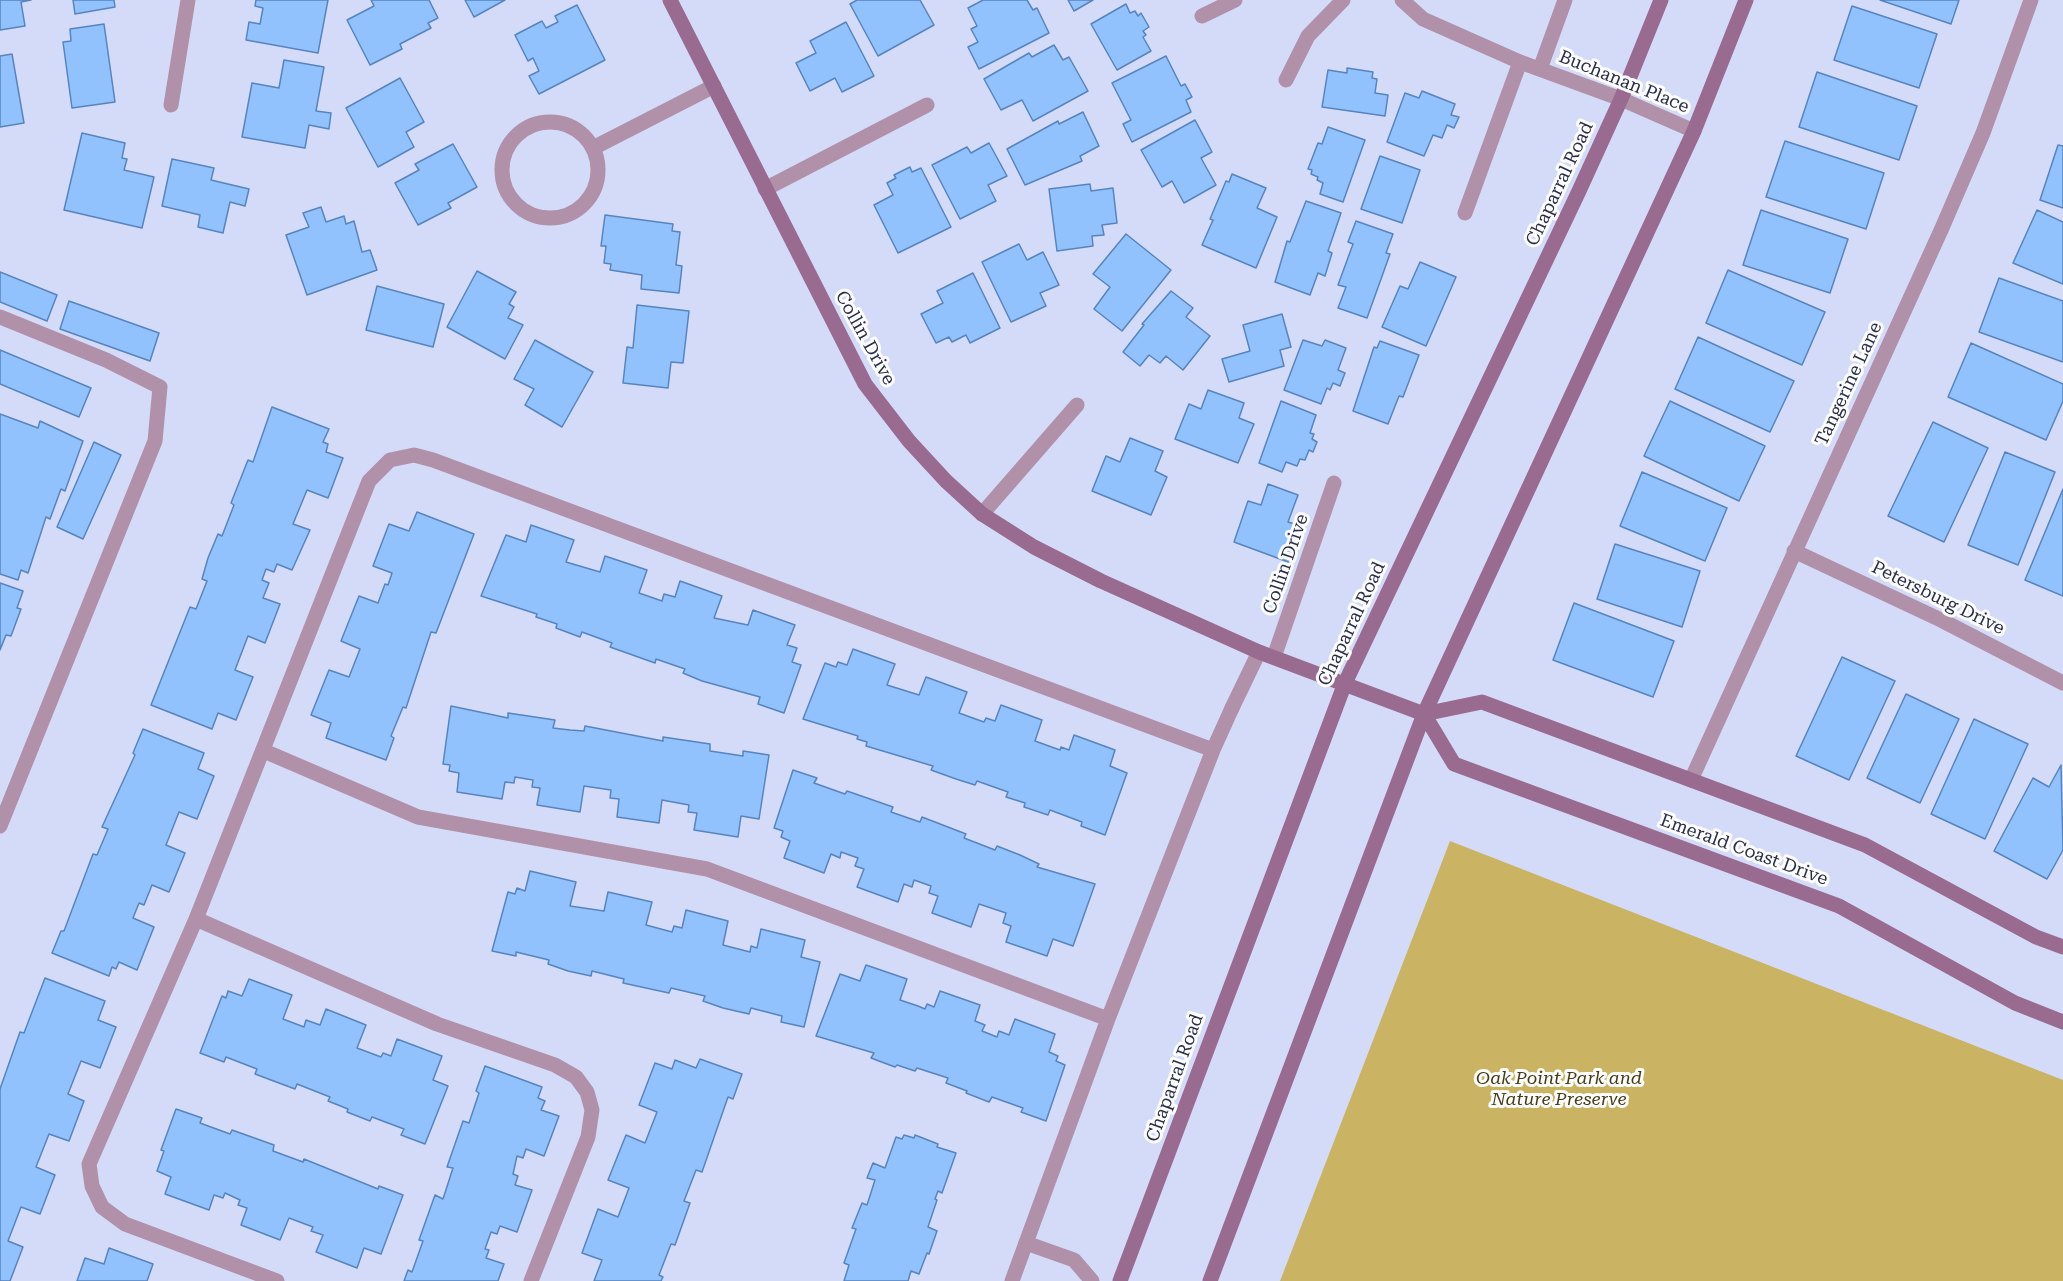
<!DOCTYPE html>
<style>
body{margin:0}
canvas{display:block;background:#d4dbf8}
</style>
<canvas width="2063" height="1281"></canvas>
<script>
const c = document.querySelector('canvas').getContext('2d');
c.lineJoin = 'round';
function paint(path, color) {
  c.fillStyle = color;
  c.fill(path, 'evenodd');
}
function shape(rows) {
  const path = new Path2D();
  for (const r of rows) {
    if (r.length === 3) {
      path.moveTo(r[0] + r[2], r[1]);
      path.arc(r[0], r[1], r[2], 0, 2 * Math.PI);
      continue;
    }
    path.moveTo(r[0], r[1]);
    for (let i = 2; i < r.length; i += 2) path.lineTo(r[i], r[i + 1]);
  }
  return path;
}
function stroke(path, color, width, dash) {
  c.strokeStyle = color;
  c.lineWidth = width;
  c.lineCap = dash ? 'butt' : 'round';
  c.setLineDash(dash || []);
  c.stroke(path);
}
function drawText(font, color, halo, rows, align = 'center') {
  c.font = font + ' "Roboto Serif",serif';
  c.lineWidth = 6;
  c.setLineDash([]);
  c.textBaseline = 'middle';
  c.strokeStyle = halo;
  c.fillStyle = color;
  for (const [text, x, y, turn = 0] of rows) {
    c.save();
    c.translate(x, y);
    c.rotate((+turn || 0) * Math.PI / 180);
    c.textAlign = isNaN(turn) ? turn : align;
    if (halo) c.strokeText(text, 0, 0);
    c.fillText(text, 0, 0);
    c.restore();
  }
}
const green = shape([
 [1450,841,2063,1080,2063,1281,1280,1281]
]);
const building = shape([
 [0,0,31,0,21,2,25,26,0,30,0,0],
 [73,0,114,0,115,7,75,14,73,0],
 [256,0,328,0,318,53,246,40,249,22,260,24,263,8,255,6,256,0],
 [371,0,429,0,438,18,428,23,431,28,400,44,402,49,370,65,347,20,374,6,371,0],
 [465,0,505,0,474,17,465,0],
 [857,0,920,0,934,25,878,56,850,4,857,0],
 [983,0,1027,0,1033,10,1037,8,1049,33,979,69,968,47,978,42,971,29,977,26,968,8,983,0],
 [1068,0,1093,0,1074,11,1068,0],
 [1880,0,1959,0,1951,24,1880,0],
 [1126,4,1130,13,1135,11,1138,16,1141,13,1149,27,1143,31,1146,35,1143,37,1151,51,1117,70,1091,24,1126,4],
 [577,5,605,60,539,94,529,76,539,71,533,58,528,61,515,35,542,21,546,28,558,22,555,16,577,5],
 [1852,6,1937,34,1919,88,1834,60,1852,6],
 [846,22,874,76,842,92,835,78,810,91,796,63,816,53,810,41,846,22],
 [104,24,115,102,72,108,63,42,71,41,70,29,104,24],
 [1054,45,1063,60,1069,57,1088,91,1033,121,1022,100,1001,110,984,79,1029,53,1032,57,1054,45],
 [12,54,24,123,0,127,0,56,12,54],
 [1166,56,1181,86,1185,84,1192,97,1186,100,1191,112,1132,142,1123,124,1131,120,1112,83,1166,56],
 [284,60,324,67,316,111,331,113,329,129,309,125,305,148,242,137,252,83,279,88,284,60],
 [1347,68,1373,72,1372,78,1377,79,1375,93,1388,95,1385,116,1322,107,1328,70,1347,73,1347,68],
 [1817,72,1917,106,1899,160,1799,127,1817,72],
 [400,78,424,122,406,132,414,147,378,167,346,108,400,78],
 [1422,91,1455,104,1451,115,1459,117,1454,128,1447,125,1442,138,1433,135,1424,156,1387,142,1405,93,1419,98,1422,91],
 [1083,112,1099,146,1080,156,1082,161,1025,185,1007,149,1058,121,1059,124,1083,112],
 [1195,120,1212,152,1201,158,1216,185,1184,203,1172,181,1162,187,1141,150,1195,120],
 [1328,127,1365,140,1343,202,1320,194,1323,183,1317,180,1318,177,1311,174,1312,170,1308,169,1318,143,1322,144,1328,127],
 [82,133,125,143,122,158,127,159,124,170,154,177,142,228,64,210,82,133],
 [1785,141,1884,173,1866,229,1766,197,1785,141],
 [989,143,1007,176,988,185,996,201,960,219,932,165,967,147,971,153,989,143],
 [453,144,477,187,448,203,451,208,418,225,395,183,419,170,415,164,453,144],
 [2058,145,2063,146,2063,208,2040,200,2058,145],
 [1380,156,1420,170,1402,223,1361,209,1380,156],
 [172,159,214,168,211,180,249,189,245,206,230,202,223,233,198,227,200,215,162,206,172,159],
 [910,167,912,172,921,168,951,227,898,253,874,205,893,195,887,183,896,178,894,175,910,167],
 [1232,174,1266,188,1257,208,1277,217,1256,268,1202,245,1213,220,1210,219,1226,181,1229,182,1232,174],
 [1090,184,1091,191,1113,188,1117,223,1102,225,1104,235,1092,236,1093,246,1057,251,1049,189,1090,184],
 [1306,201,1341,213,1328,251,1332,253,1325,276,1318,273,1310,295,1275,282,1287,241,1290,242,1306,201],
 [321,207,326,222,344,216,346,224,354,221,362,252,370,250,377,270,307,295,286,235,309,227,303,213,321,207],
 [1761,210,1848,239,1830,293,1743,265,1761,210],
 [2037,210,2063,222,2063,284,2013,263,2037,210],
 [605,215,673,224,672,231,680,232,676,265,682,266,679,293,641,289,642,275,610,270,611,264,604,263,606,246,601,246,605,215],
 [1356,221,1393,234,1386,253,1390,254,1367,318,1338,308,1346,287,1338,285,1353,244,1348,242,1356,221],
 [1126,234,1171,270,1122,331,1094,309,1110,287,1093,274,1126,234],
 [1019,244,1027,260,1043,252,1059,285,1040,293,1046,306,1011,322,982,262,1019,244],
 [1420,262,1456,277,1426,346,1382,327,1400,286,1408,289,1420,262],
 [1728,270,1825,312,1802,365,1706,323,1728,270],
 [477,271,516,292,509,304,514,307,508,318,523,325,505,359,447,327,477,271],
 [0,272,57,295,47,321,0,302,0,272],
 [973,273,1000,328,970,343,966,335,952,342,949,337,936,343,921,314,943,303,937,291,973,273],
 [1999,278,2063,301,2063,362,1979,332,1999,278],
 [377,286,444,304,433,347,366,330,377,286],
 [1171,291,1193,308,1186,317,1210,336,1183,370,1166,356,1160,363,1149,355,1140,366,1123,352,1144,325,1142,324,1171,291],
 [69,301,159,333,150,361,60,329,69,301],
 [637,305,689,311,683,363,671,362,668,388,623,383,627,347,633,348,637,305],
 [1282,314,1291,347,1280,350,1284,366,1229,382,1222,359,1250,351,1243,325,1282,314],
 [1698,337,1794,381,1770,432,1675,389,1698,337],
 [535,340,593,372,562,427,525,405,534,389,514,379,535,340],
 [1303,340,1322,346,1325,340,1346,348,1338,370,1345,373,1340,386,1333,383,1330,390,1327,388,1321,404,1284,390,1303,340],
 [1380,341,1419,355,1403,397,1399,396,1388,424,1353,411,1374,347,1377,348,1380,341],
 [1971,343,2063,384,2063,401,2046,440,1948,397,1971,343],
 [0,350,91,388,79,417,0,384,0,350],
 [1208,390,1244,403,1239,418,1254,424,1238,463,1175,439,1189,404,1201,409,1208,390],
 [1281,401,1316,415,1310,433,1314,434,1312,439,1317,442,1313,452,1309,450,1305,460,1300,459,1297,466,1286,462,1282,472,1259,463,1281,401],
 [1670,401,1765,446,1739,501,1644,456,1670,401],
 [272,407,329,429,323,442,328,444,326,452,343,458,328,498,307,490,293,524,310,530,292,570,277,564,274,572,266,569,262,580,269,583,263,598,280,604,265,643,248,636,235,670,253,677,236,720,218,713,212,729,151,705,190,607,196,609,207,581,202,579,208,558,218,534,222,536,234,505,231,503,248,460,253,462,272,407],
 [0,414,38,428,40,421,83,441,65,491,61,489,50,519,46,517,28,573,21,570,18,580,0,574,0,414],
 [1933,422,1988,448,1944,542,1888,516,1933,422],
 [1130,438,1163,451,1155,471,1167,477,1151,515,1092,491,1106,456,1120,462,1130,438],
 [94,442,121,455,83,539,57,527,94,442],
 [2005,452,2055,472,2018,565,1968,545,2005,452],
 [1642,472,1727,508,1705,561,1620,526,1642,472],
 [1268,484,1298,495,1288,522,1304,527,1291,563,1234,542,1248,501,1261,505,1268,484],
 [2063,489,2063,596,2025,580,2063,489],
 [417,512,474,534,436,633,431,632,406,708,403,707,391,736,394,738,386,760,326,738,331,723,311,715,329,670,349,677,360,649,341,641,359,596,378,603,385,584,388,585,392,573,373,566,389,524,409,531,417,512],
 [531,525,574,540,566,562,600,572,605,556,647,570,639,593,662,601,664,594,675,597,680,581,722,596,714,618,748,625,753,610,795,625,787,645,797,648,792,662,801,665,784,713,758,704,760,697,702,681,683,673,685,669,656,659,655,663,610,647,612,643,582,632,580,637,556,628,557,624,536,617,537,614,481,596,506,535,526,542,531,525],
 [1615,544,1700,571,1682,627,1597,599,1615,544],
 [0,583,23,591,17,608,21,609,11,636,6,635,0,650,0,583],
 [1574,603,1674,641,1653,697,1553,660,1574,603],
 [853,649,895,664,887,685,919,695,926,677,967,692,959,713,984,722,986,718,995,721,1001,705,1042,720,1035,741,1060,750,1061,747,1069,750,1074,735,1115,750,1110,766,1127,773,1105,835,1081,826,1082,822,1050,810,1048,815,1024,807,1025,803,1006,797,1008,792,977,781,975,785,956,779,931,770,933,766,866,746,867,742,857,739,858,736,803,719,825,663,836,667,838,662,847,665,853,649],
 [1842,657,1895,681,1849,780,1796,756,1842,657],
 [1906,694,1959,719,1920,803,1867,778,1906,694],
 [451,706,508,718,508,713,555,720,553,728,570,730,584,731,585,726,663,741,663,737,710,744,710,751,743,756,743,751,769,755,759,819,741,816,738,837,694,830,697,813,688,812,689,805,662,800,659,823,617,817,619,799,610,798,611,790,584,786,580,812,537,805,540,788,532,787,533,780,515,777,514,783,505,782,502,799,457,792,459,773,449,771,450,765,443,764,451,706],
 [1974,719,2028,744,1985,839,1931,814,1974,719],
 [143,729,204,753,198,769,214,776,197,819,179,812,166,845,185,853,169,892,152,885,144,905,139,903,133,918,154,927,137,970,119,962,116,969,112,967,109,976,52,953,61,931,64,931,93,854,97,855,108,829,102,827,135,755,133,753,143,729],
 [2061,765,2063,850,2047,879,1994,851,2033,778,2049,787,2061,765],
 [793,770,817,778,814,783,845,794,847,791,893,807,891,812,920,822,922,817,966,834,964,838,995,850,997,846,1020,855,1039,864,1037,867,1095,884,1073,946,1053,939,1047,956,1006,942,1011,926,1003,923,1006,913,979,904,971,927,932,913,938,896,929,893,931,886,914,880,912,887,904,884,898,902,857,887,864,869,855,866,858,858,841,852,840,858,831,854,824,873,784,858,790,841,781,837,783,831,774,828,793,770],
 [530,871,576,882,570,906,604,911,608,892,652,902,646,925,672,932,674,926,682,928,686,910,728,921,723,945,750,952,751,946,757,948,761,929,805,940,801,957,820,962,804,1027,781,1022,782,1016,751,1008,749,1014,723,1008,703,1001,705,996,671,988,669,993,623,983,624,979,592,971,591,976,568,971,548,964,549,960,516,952,516,956,492,951,508,892,515,894,517,888,525,891,530,871],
 [866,965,907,979,900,1000,918,1006,925,1009,927,1004,934,1007,940,991,980,1005,975,1021,985,1025,982,1031,997,1037,999,1031,1009,1035,1015,1019,1055,1034,1049,1052,1058,1056,1056,1061,1065,1065,1046,1121,1021,1112,1023,1108,992,1097,989,1102,966,1093,967,1091,946,1083,948,1078,917,1068,915,1071,897,1065,895,1067,871,1058,874,1053,816,1036,840,974,860,981,866,965],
 [45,978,105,1001,98,1020,116,1027,100,1068,81,1061,68,1094,84,1101,69,1141,49,1134,36,1167,55,1175,40,1214,21,1207,8,1241,23,1247,10,1281,0,1281,0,1089,20,1032,24,1033,45,978],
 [249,979,292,995,283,1019,304,1027,306,1020,320,1025,326,1009,366,1025,357,1048,381,1057,383,1053,391,1056,397,1039,442,1056,433,1080,448,1086,425,1144,401,1135,404,1129,372,1117,370,1121,347,1112,348,1109,328,1101,330,1097,297,1084,295,1089,255,1074,257,1069,226,1057,224,1062,200,1053,222,996,226,998,228,991,242,996,249,979],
 [700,1059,742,1074,733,1099,728,1097,702,1172,696,1170,684,1201,690,1203,675,1245,671,1244,659,1275,663,1277,661,1281,594,1281,602,1260,582,1253,598,1209,618,1217,629,1188,608,1180,626,1135,645,1143,657,1112,639,1105,655,1063,672,1069,675,1060,696,1068,700,1059],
 [485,1066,542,1087,538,1098,545,1101,541,1110,559,1116,544,1156,526,1149,523,1158,517,1156,513,1174,518,1176,515,1185,532,1190,517,1232,500,1226,497,1234,491,1232,485,1249,489,1250,486,1258,504,1264,498,1281,404,1281,408,1270,412,1272,423,1241,419,1240,435,1195,443,1199,453,1168,447,1167,463,1121,469,1123,479,1093,476,1091,485,1066],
 [176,1109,202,1118,200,1123,230,1134,232,1130,274,1145,273,1151,303,1162,304,1159,378,1189,379,1186,403,1195,381,1254,364,1248,357,1268,316,1252,323,1235,311,1231,313,1227,289,1218,280,1240,241,1225,247,1208,238,1205,240,1200,225,1193,223,1198,214,1195,209,1210,165,1194,171,1177,157,1171,164,1151,161,1150,176,1109],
 [904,1135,914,1138,915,1135,938,1144,937,1147,956,1153,942,1193,938,1191,935,1199,937,1200,928,1227,937,1231,929,1254,927,1253,919,1274,911,1271,908,1281,844,1281,849,1265,844,1263,856,1229,852,1228,862,1203,867,1205,875,1180,867,1178,873,1163,885,1168,896,1137,902,1139,904,1135],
 [109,1248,153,1264,147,1281,77,1281,85,1258,104,1264,109,1248]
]);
const lane = shape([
 [171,105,188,0],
 [0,317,106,360,160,387,155,441,0,826],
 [1232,708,1259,652],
 [1026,1243,1074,1260,1092,1281]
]);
const street = shape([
 [1402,0,1423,19,1520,62,1621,99,1694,131],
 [1202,16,1235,0],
 [1540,69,1565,0],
 [1286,80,1308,36,1343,0],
 [550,170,48],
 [593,148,714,86],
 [765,189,927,105],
 [1465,213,1520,62],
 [982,514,1077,405],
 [1794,551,1941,620,2063,683],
 [1274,657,1334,483],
 [264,751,418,817,707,869,1108,1019],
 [1691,780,1942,228,1983,133,2031,0],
 [196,919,437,1024,555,1065,576,1077,587,1092,592,1110,588,1137,531,1281],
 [277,1281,125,1224,102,1207,92,1186,89,1164,196,919,369,481,390,460,414,455,433,460,1213,750],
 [1012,1281,1108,1019,1213,750,1232,708]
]);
const secondary = shape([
 [670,0,865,384,909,441,946,481,982,514,1034,547,1101,581,1259,652,1424,714,1482,702,1865,845,2036,937,2063,947],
 [1424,714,1454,764,1839,906,2015,1003,2063,1022],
 [1120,1281,1345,683,1579,191,1621,99,1661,0],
 [1210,1281,1424,714,1694,131,1746,0]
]);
const streetNames = [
 ["Buchanan Place",1624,82,22],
 ["Chaparral Road",1560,184,-65],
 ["Collin Drive",865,338,61],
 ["Tangerine Lane",1849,384,-65],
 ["Collin Drive",1286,564,-71],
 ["Petersburg Drive",1938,598,26],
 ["Chaparral Road",1352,624,-65],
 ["Emerald Coast Drive",1744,850,20],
 ["Chaparral Road",1175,1078,-70]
];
const parkNames = [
 ["Oak Point Park and",1559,1079],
 ["Nature Preserve",1559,1100]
];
paint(green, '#cab464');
paint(building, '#92c2fe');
stroke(building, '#5784be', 1.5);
stroke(lane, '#b191a9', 15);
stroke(street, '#b191a9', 15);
stroke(secondary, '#9a6b90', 15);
drawText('18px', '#292f4a', '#fdfdfd', streetNames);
drawText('italic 18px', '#463c15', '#fdfdfd', parkNames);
</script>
